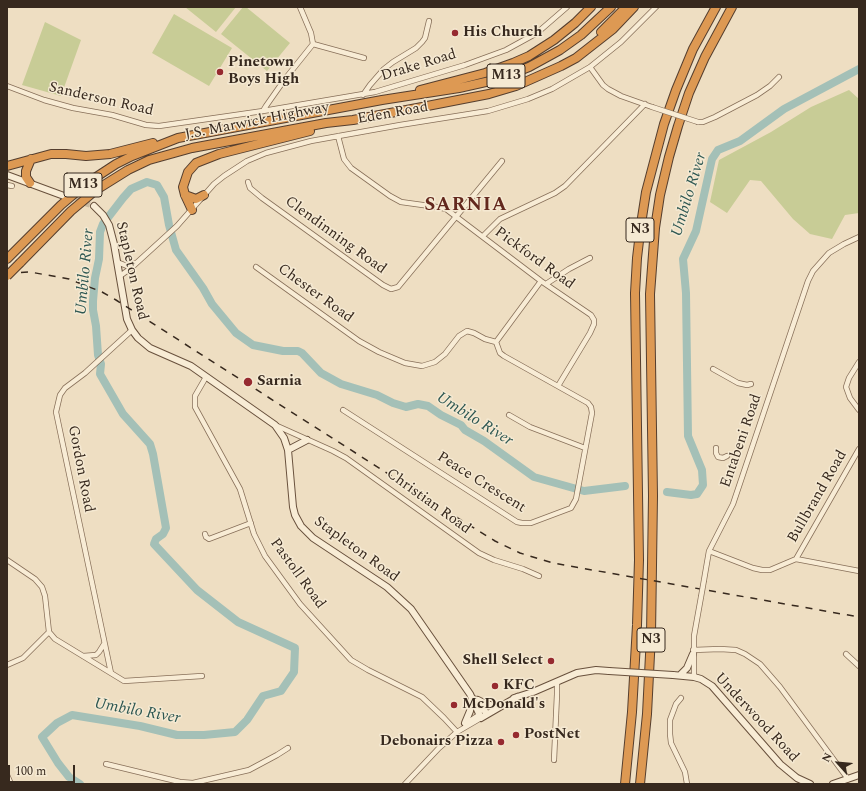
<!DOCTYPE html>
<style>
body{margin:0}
#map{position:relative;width:866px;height:791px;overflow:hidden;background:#eedec2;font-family:Spectral,serif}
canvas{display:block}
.frame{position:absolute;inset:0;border:8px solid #37291e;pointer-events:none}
.north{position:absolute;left:818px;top:743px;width:40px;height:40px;-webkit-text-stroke:3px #f5e9d2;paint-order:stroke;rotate:297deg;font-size:11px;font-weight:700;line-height:16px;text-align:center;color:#37291e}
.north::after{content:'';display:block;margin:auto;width:14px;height:18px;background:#37291e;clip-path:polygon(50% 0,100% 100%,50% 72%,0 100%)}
.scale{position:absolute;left:8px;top:765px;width:67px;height:18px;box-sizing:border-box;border:2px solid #37291e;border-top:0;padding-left:5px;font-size:12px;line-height:14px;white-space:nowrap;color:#37291e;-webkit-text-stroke:3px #f5e9d2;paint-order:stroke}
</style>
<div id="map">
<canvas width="866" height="791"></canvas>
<div class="frame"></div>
<div class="north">N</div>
<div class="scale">100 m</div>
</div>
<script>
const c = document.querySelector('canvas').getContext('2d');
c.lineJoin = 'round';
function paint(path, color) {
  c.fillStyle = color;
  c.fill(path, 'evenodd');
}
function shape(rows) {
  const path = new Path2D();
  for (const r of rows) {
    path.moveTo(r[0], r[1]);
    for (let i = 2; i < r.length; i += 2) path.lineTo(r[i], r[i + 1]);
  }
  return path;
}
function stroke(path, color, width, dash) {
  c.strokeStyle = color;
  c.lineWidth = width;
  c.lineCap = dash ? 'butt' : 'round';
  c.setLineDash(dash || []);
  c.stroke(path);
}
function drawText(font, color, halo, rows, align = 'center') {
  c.font = font + ' Spectral,serif';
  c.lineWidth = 3;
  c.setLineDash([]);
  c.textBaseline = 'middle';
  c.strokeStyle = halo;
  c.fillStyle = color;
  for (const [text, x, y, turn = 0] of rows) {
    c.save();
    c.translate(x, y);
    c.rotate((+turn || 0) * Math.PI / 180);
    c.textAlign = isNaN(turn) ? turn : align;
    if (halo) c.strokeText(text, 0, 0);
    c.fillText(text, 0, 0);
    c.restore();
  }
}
const green = shape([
 [185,7,236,7,216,32],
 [243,7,246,7,290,43,267,71,221,34],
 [174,14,232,48,209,86,152,53],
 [45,22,81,40,61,96,22,85],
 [849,90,859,99,859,213,845,215,832,239,810,234,793,219,761,181,750,180,727,213,710,202,719,160,771,132,811,107]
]);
const river = shape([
 [667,492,691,495,697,494,703,485,702,470,688,436,686,293,683,259,696,231,712,159,718,150,740,141,784,109,859,69],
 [80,784,69,777,58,763,42,737,57,723,72,715,140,726,177,735,204,735,235,732,247,720,263,696,281,691,294,672,295,648,238,622,197,590,154,544,156,539,163,534,166,528,153,454,150,444,123,414,100,374,101,364,98,355,96,326,93,310,93,301,95,278,99,259,100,232,103,224,123,198,131,189,147,182,157,185,164,197,169,225,176,250,203,288,212,304,236,333,253,345,283,351,298,351,302,353,321,373,341,384,377,395,393,403,406,407,418,404,428,406,441,415,461,425,465,430,484,441,534,477,584,491,625,486]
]);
const secondaryTunnel = shape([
 [67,197,94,206]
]);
const street = shape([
 [300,7,311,33,313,44],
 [313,44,364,58],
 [590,67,603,85,608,89,621,96,652,107],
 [7,86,44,100,73,108,112,115,146,125,159,126,263,111,375,92,465,65,506,50,537,33,567,7],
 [363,95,370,85,384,69,393,62,416,48,422,42,425,38,429,21],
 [263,111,266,106,285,79,313,44],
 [698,122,703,122,715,117,757,95,770,86,779,77],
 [338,136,344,159,351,168,390,196,401,202,437,207,446,209,541,281,591,315,594,320,594,324,590,333,558,386],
 [248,182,250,188,262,198,383,285,391,289,398,287,502,161],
 [7,185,12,186],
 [483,236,500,219,555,193,565,186,645,104],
 [117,262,127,266,136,263],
 [256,267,359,341,379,352,405,363,422,366,435,362,445,354,459,336,467,331,474,333,485,339,496,342],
 [120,276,131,268,177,226,214,184,224,176,247,161,266,153,311,141,400,125,488,111,528,99,552,89,590,67,621,42,656,7],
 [546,284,569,269,590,258],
 [859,362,849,378,846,387,850,398,859,410],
 [713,369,738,383,747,385,751,384],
 [206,377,195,396,195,407,240,489,254,534,265,556,300,604,351,660,368,670,422,697,444,718,457,732],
 [343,410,517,522,522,523,531,523,571,508,576,499,592,413,591,407,588,403,504,356,500,353,496,342,541,281],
 [509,415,530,427,585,448],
 [275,425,333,451,346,458,479,553,494,560,523,569,539,576],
 [716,448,716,453,718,457,723,458,727,456],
 [205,534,206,537,209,539,251,523],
 [709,551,753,568,762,570,770,570,796,559,859,449],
 [796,559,859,571],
 [7,560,35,579,42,587,45,596,49,632,23,658,7,665],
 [704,580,709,551,733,504,808,281,813,271,829,253,844,244,859,237],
 [49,632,55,639,124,681,202,676],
 [693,650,720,649,736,650,745,654,760,664,780,687,848,779],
 [846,654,859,666],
 [83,656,96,655,99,652,104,644],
 [111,673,56,412,60,395,65,388,85,373,132,330],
 [694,677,694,636,701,597],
 [681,698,676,704,670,720,670,734,671,743,685,772,687,784],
 [465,724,480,714],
 [554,760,557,694,557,682],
 [106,764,180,782,193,783,249,770,277,755,288,748],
 [7,775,11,784],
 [405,784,439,748,457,732,481,718]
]);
const secondary = shape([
 [7,175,64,196],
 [94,206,103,215,109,225,114,244,127,319,132,330,138,338,150,348,191,366,275,425,284,438,288,450,293,507,295,515,301,526,313,538,387,587,411,609,470,694,481,718,517,697],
 [288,450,307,440],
 [673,675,694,677,701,679,712,686,780,764,797,778,810,784],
 [680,675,687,668,693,654],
 [514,698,533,692,577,673,596,670,609,671],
 [476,700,487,714],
 [478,700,486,704,494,706],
 [465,723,470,711,472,698],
 [833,784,859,775]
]);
const highway = shape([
 [601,32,626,7],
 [420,90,485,73,513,63,529,56,554,40,575,23,591,7],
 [7,166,51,154,66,154,86,156,110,154,153,143],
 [30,183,26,177,26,171,31,159],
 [185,195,196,199,204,195],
 [192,210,185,195,183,187,188,172,196,163,219,154,310,131],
 [7,259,61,205,87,183,116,164,132,156,178,138,382,100,459,88,499,79,529,67,560,50,581,35,611,7],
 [20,263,71,211,96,190,128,170,149,160,192,148,326,123,353,120,417,108,489,94,516,86,561,66,576,58,613,29,634,7],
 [625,784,632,712,637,625,639,560,635,293,637,258,641,224,646,192,664,124,676,90,693,49,716,7],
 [640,784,647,714,651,635,653,496,650,294,655,228,660,195,669,157,678,126,689,93,705,57,732,7]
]);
const rail = shape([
 [7,273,30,272,69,279,102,292,116,300,448,512,495,541,520,553,553,563,581,568,859,617]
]);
const streetBridge = shape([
 [652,107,698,122],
 [701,597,704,580]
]);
const secondaryBridge = shape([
 [609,671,673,675]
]);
const highwayBridge = shape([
 [7,276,20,263]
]);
const markers = [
 [455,33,4,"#962a30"],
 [220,72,4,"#962a30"],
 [248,382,5,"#962a30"],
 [551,661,4,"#962a30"],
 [495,686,4,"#962a30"],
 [454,705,4,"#962a30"],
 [516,735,4,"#962a30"],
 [501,742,4,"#962a30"]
];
const shields = [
 [506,76,38],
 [83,185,38],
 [640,230,28],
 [651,640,28]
];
const shieldNames = [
 ["M13",506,76],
 ["M13",83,185],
 ["N3",640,230],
 ["N3",651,640]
];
const poiNames = [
 ["His Church",463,33],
 ["Pinetown",228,63],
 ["Boys High",228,80],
 ["Sarnia",257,382],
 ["Shell Select",543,661,"right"],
 ["KFC",503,686],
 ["McDonald's",462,705],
 ["PostNet",524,735],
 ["Debonairs Pizza",493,742,"right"]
];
const streetNames = [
 ["Drake Road",419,66,-17],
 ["Sanderson Road",101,100,13],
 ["Eden Road",393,114,-10],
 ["J.S. Marwick Highway",257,122,-11],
 ["Clendinning Road",335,236,36],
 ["Pickford Road",534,259,36],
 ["Stapleton Road",131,271,77],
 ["Chester Road",315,294,36],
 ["Entabeni Road",742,441,-71],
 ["Gordon Road",80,469,79],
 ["Peace Crescent",481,483,32],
 ["Bullbrand Road",818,497,-60],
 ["Christian Road",428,502,36],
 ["Stapleton Road",356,550,36],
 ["Pastoll Road",297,574,54],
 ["Underwood Road",756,718,47]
];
const waterNames = [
 ["Umbilo River",690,195,-73],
 ["Umbilo River",86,272,-85],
 ["Umbilo River",474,420,32],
 ["Umbilo River",137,712,10]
];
const districtNames = [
 ["SARNIA",466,206]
];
paint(green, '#c8cc96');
stroke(river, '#a4c0b7', 8);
stroke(secondaryTunnel, '#c9baa1', 6, [6, 3]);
stroke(street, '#876f59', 6);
stroke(secondary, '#69513d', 8);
stroke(highway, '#553e2e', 10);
stroke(street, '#f8ecd5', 4.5);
stroke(secondary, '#f8ecd5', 6);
stroke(highway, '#dd9953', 8);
stroke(rail, '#37291e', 1.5, [7, 7]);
stroke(streetBridge, '#876f59', 6, []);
stroke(secondaryBridge, '#69513d', 8, []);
stroke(highwayBridge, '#553e2e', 10, []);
stroke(streetBridge, '#f8ecd5', 4.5);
stroke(secondaryBridge, '#f8ecd5', 6);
stroke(highwayBridge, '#dd9953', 8);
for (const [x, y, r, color] of markers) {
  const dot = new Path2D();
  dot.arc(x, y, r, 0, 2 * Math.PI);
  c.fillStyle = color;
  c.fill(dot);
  stroke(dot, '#f5e9d2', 1.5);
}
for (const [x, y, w] of shields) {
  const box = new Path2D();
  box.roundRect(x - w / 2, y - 12, w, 24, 3);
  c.fillStyle = '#f5e9d2';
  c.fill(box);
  stroke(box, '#37291e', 1);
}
drawText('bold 14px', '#37291e', null, shieldNames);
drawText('bold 15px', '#37291e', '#f5e9d2', poiNames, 'left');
drawText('15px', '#37291e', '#f5e9d2', streetNames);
drawText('italic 16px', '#2d5752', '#f5e9d2', waterNames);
c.letterSpacing = '1px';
drawText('bold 19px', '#63281d', '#f5e9d2', districtNames);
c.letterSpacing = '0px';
</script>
